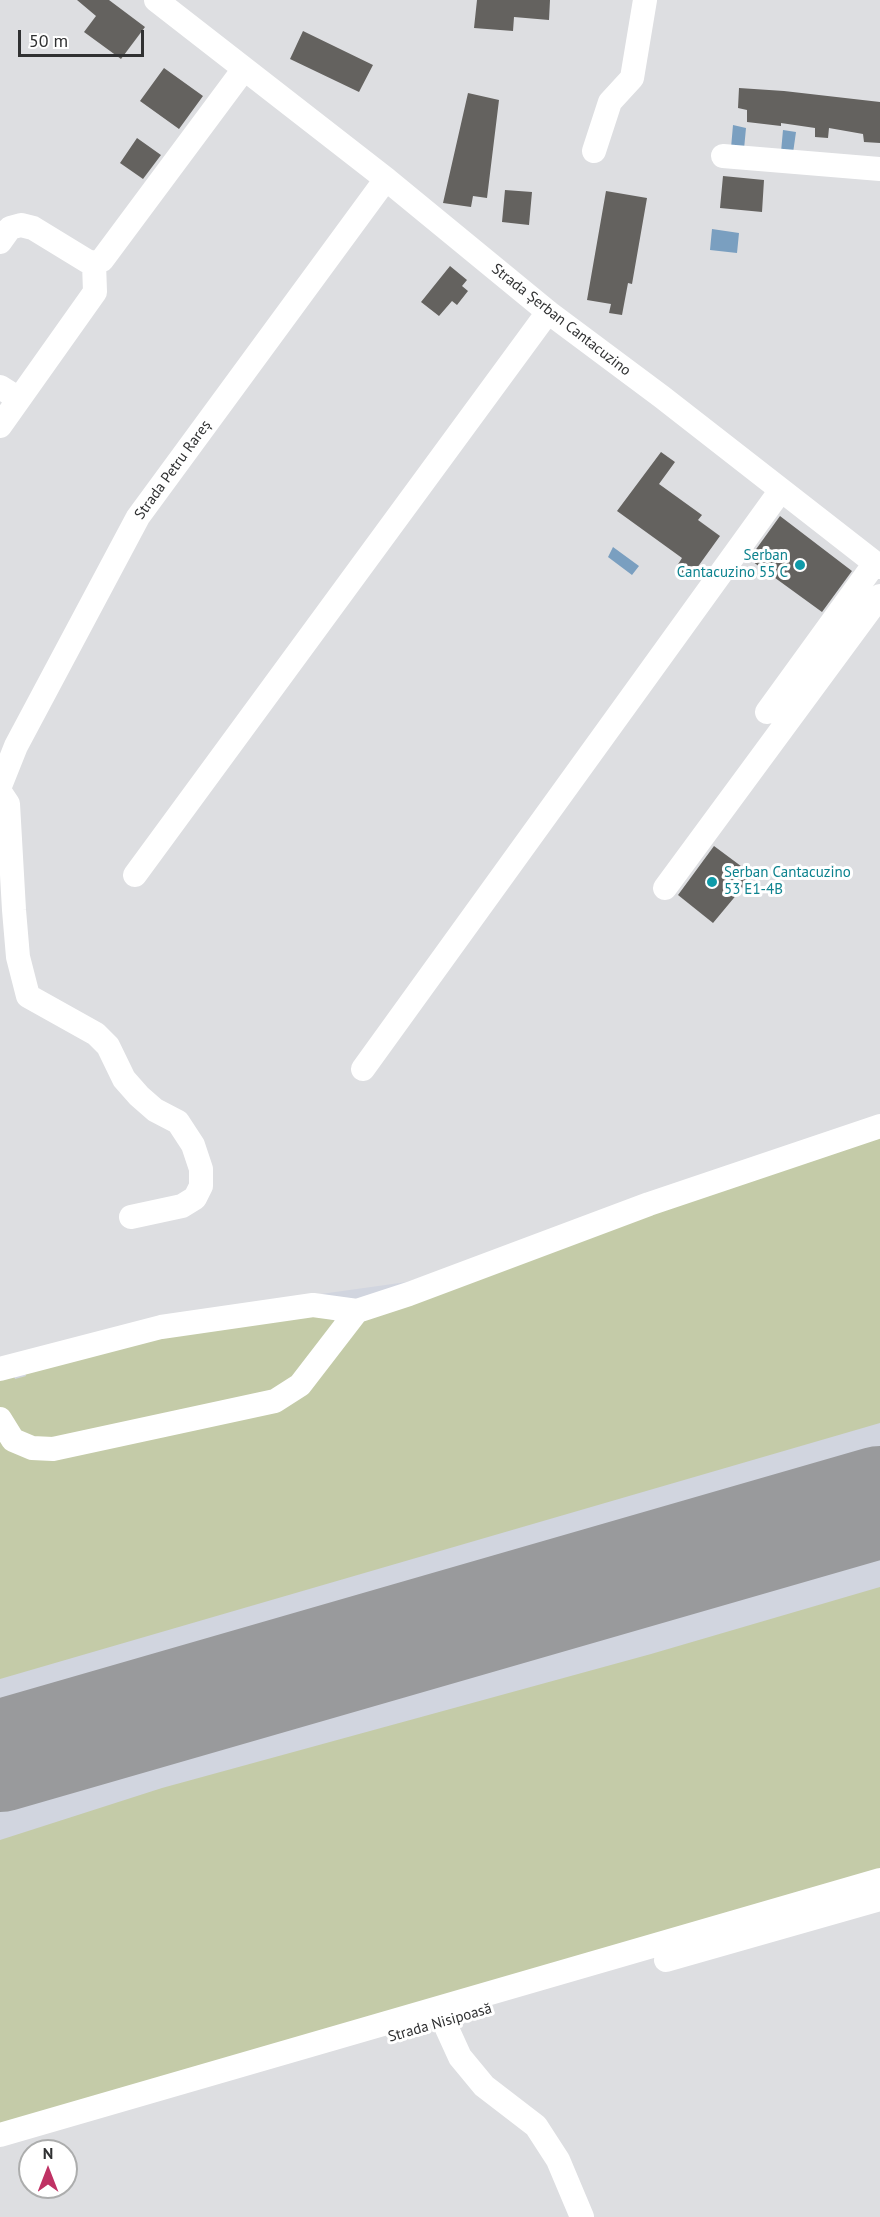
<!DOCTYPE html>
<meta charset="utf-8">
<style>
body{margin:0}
#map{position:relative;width:880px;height:2217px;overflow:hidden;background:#dddee1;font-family:"PT Sans",sans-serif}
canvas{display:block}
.north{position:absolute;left:18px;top:2139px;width:60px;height:60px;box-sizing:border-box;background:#fff;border:2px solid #acadad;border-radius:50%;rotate:0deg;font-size:16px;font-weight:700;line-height:24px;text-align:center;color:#303132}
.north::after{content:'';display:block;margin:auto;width:21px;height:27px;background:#bf3264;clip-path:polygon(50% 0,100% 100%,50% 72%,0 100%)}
.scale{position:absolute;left:18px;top:30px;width:126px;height:27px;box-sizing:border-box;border:3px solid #303132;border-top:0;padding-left:8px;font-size:18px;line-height:21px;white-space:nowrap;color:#303132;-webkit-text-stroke:4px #fff;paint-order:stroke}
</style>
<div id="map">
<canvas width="880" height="2217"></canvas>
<div class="north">N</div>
<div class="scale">50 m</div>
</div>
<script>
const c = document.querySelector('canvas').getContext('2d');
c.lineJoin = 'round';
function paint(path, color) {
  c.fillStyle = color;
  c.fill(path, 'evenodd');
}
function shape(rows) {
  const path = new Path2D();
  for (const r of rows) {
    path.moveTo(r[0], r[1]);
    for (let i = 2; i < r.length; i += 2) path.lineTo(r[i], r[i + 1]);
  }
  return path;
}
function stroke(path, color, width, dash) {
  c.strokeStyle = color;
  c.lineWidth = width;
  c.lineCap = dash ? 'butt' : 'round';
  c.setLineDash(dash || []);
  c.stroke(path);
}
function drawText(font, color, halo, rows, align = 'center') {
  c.font = font + ' "PT Sans",sans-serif';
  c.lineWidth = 6;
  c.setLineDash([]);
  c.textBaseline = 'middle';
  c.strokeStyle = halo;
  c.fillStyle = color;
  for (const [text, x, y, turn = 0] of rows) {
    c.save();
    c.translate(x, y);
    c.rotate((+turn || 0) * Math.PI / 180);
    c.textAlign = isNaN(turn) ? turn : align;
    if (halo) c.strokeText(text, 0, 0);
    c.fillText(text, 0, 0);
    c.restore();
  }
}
const built = shape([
 [880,1121,880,1891,0,2146,0,1362,235,1306,407,1282]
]);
const green = shape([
 [880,1132,880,1423,0,1679,0,1433,25,1454,277,1404,367,1315],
 [309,1312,342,1323,279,1393,61,1445,20,1437,0,1407,0,1377,13,1373,15,1379,26,1376,24,1370,136,1341],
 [880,1587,880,1876,0,2130,0,1840,162,1788,651,1654]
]);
const water = shape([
 [733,125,746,128,744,149,731,148],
 [783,130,796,132,793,153,781,152],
 [712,229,739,233,737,253,710,250],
 [613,547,639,566,632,575,608,557]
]);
const runway = shape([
 [0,1756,880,1502]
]);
const building = shape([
 [77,0,109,0,145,27,121,59,84,32,96,16],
 [477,0,550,0,549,20,514,17,513,31,474,28],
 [303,31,373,65,359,92,290,59],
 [164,68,203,96,179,129,140,101],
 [739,88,784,91,880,102,880,143,864,142,863,134,829,128,828,138,815,137,815,128,781,123,781,126,747,122,747,110,738,108],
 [468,93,499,100,487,198,473,196,471,207,443,203],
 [137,138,161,155,143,179,120,163],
 [723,176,764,180,762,212,720,208],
 [505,190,532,192,529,225,502,222],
 [606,191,647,198,632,284,628,283,622,315,609,313,611,304,587,300],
 [450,266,467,280,462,286,468,291,457,305,452,301,439,316,421,302],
 [661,452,675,462,659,484,702,515,698,520,720,536,689,579,675,569,682,558,617,511],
 [780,516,852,571,822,612,749,559],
 [714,846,753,875,713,923,678,895]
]);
const minor = shape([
 [156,0,386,179,548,312,662,397,880,567],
 [594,151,610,102,632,78,645,0],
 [723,156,880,169],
 [0,242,10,228,21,225,33,228,87,261,94,263,102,260,244,69],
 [0,387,19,399],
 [0,426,95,292,94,263],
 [767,712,875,563],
 [0,786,16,746,138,517,386,179],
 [0,792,8,804,14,910,18,957,28,996,96,1034,108,1046,124,1079,139,1096,155,1110,178,1122,193,1145,201,1169,201,1186,195,1198,182,1206,131,1217],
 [135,875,548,312],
 [665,888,880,596],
 [363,1069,781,490],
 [0,1369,161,1327,313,1305,357,1311,409,1294,649,1204,880,1126],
 [0,1419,13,1440,32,1448,53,1449,275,1401,300,1385,357,1311],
 [666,1960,880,1899],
 [444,2022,460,2057,484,2086,536,2126,558,2160,582,2217],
 [0,2135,880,1880]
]);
const markers = [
 [800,565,6,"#0f9aa8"],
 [712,882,6,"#0f9aa8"]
];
const streetNames = [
 ["Strada Șerban Cantacuzino",561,320,38],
 ["Strada Petru Rareș",173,470,-54],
 ["Strada Nisipoasă",440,2023,-16]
];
const cultureNames = [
 ["Serban",788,556],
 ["Cantacuzino 55 C",788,573],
 ["Serban Cantacuzino",724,873,"left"],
 ["53 E1-4B",724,890,"left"]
];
paint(built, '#d1d5df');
paint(green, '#c4cba8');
paint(water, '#7a9fc0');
stroke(runway, '#999a9c', 112);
paint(building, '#64625f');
stroke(minor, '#fff', 24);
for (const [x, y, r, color] of markers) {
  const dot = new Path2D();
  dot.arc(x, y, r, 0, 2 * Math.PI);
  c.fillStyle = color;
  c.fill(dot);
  stroke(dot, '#fff', 2);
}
drawText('15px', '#303132', '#fff', streetNames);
drawText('15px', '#0d838f', '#fff', cultureNames, 'right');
</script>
